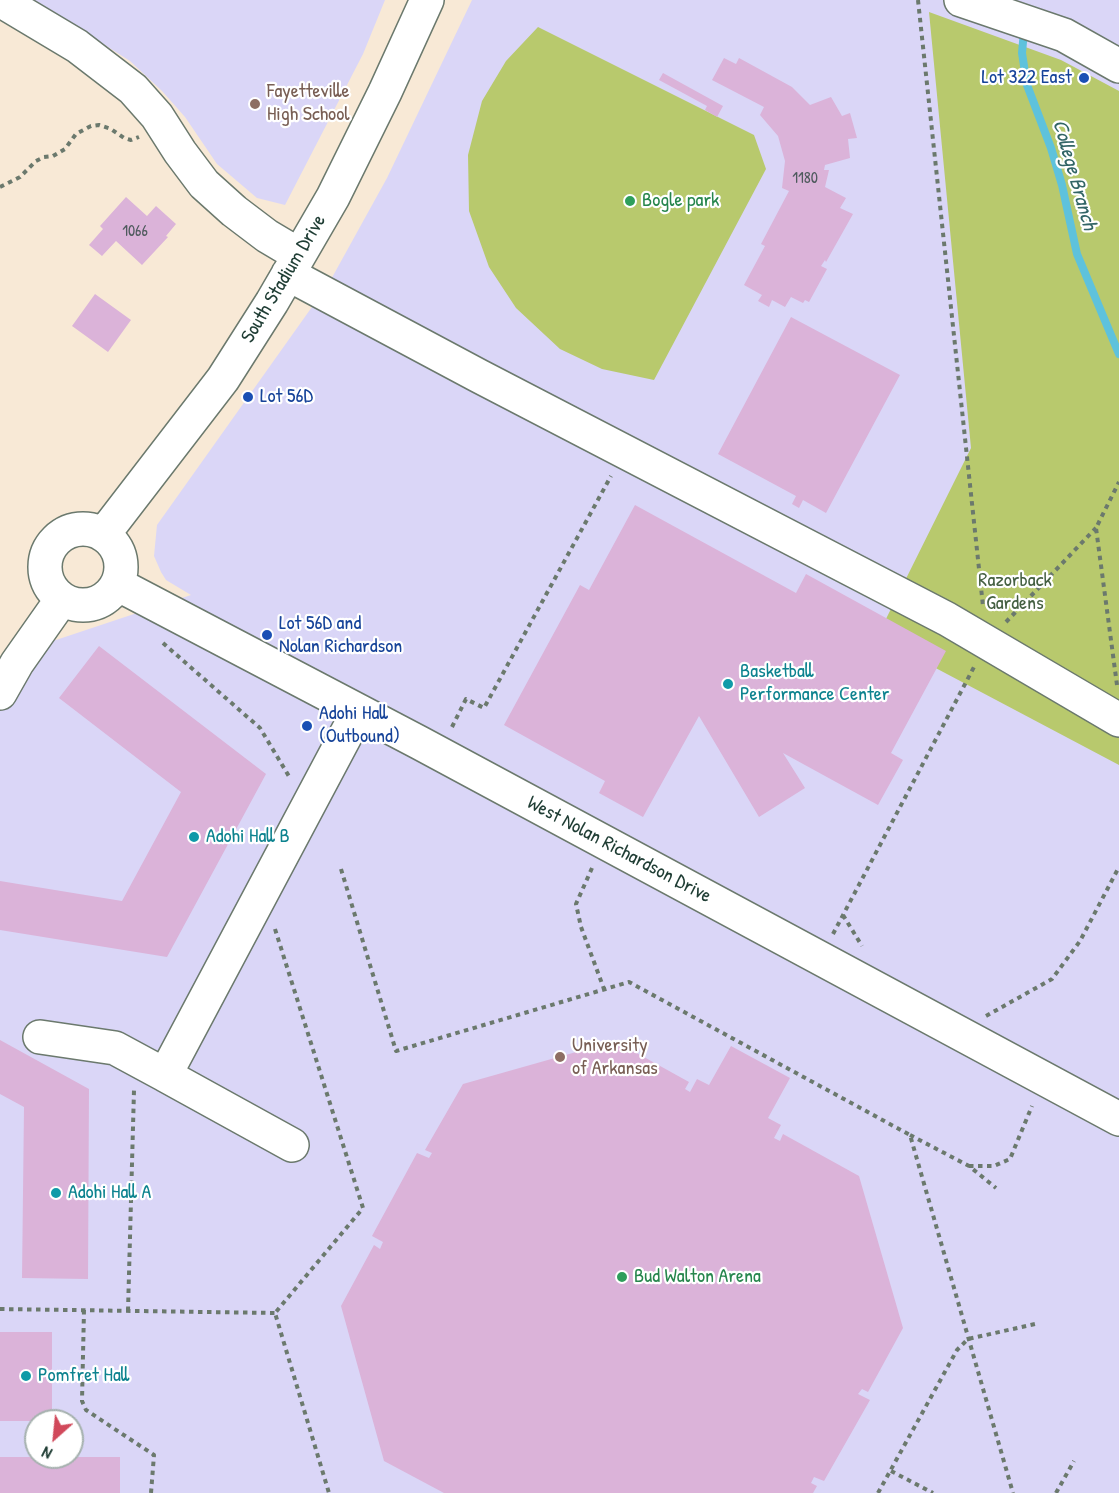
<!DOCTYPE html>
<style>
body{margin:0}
#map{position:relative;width:1119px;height:1493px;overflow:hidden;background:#f8e9d6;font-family:"Patrick Hand",sans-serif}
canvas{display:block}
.north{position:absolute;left:24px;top:1409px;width:60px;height:60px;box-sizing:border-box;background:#fff;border:2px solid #a5b1ae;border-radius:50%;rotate:207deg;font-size:16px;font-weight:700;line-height:24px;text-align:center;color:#1f3d34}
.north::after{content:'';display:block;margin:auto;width:21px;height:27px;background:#d1495b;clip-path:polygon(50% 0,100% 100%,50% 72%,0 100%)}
</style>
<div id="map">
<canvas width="1119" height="1493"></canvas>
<div class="north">N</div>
</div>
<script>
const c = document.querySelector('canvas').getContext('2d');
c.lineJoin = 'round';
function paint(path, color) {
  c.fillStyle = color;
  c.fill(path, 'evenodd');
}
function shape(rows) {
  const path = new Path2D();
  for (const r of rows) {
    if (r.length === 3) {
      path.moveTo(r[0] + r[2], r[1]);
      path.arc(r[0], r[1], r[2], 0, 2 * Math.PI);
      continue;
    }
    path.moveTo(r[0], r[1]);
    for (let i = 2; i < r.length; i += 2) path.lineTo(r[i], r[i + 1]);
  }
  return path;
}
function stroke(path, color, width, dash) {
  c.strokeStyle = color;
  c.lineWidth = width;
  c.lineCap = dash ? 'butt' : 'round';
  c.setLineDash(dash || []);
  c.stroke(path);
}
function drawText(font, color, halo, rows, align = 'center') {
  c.font = font + ' "Patrick Hand",sans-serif';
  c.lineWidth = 4.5;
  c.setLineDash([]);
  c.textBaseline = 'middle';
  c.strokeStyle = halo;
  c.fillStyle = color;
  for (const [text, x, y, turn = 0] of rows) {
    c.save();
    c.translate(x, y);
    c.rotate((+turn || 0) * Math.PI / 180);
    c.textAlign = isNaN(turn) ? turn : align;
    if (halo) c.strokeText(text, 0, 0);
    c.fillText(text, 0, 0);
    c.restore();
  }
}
const built = shape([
 [34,0,385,0,363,54,285,205,257,198,217,164,185,117,162,91,130,61],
 [472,0,1119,0,1119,1493,0,1493,0,693,26,650,191,595,166,580,161,572,154,556,157,525,329,283,387,178],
 [36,1421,72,1421,72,1457,36,1457]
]);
const green = shape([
 [929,12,1061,60,1119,91,1119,765,877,637,971,448],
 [538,27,754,135,766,169,654,380,602,369,560,349,516,308,489,267,469,211,468,155,482,101,506,61]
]);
const stream = shape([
 [1024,31,1022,53,1027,85,1051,148,1062,185,1077,254,1119,354]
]);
const building = shape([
 [724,58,736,64,739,58,792,87,810,105,831,97,842,116,850,113,857,138,848,139,850,158,825,165,824,170,829,170,825,187,846,198,840,208,853,214,826,262,825,260,821,266,827,269,809,302,805,300,803,303,791,297,785,307,772,300,769,307,758,301,762,295,744,285,765,246,761,244,789,191,782,188,785,161,778,136,760,115,764,107,712,80],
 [663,73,723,106,717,117,705,110,707,106,659,80],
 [126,197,147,216,156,206,176,224,166,236,168,237,142,265,116,241,102,256,89,245,103,229,100,226],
 [95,294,131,320,108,352,72,326],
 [791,317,900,375,826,513,803,500,799,508,792,504,796,496,718,454],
 [635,505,796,593,806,574,946,651,891,753,903,760,878,805,783,753,805,788,759,817,699,716,643,817,599,793,605,781,504,725,580,585,589,590],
 [99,646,266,774,167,957,0,930,0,881,122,901,181,792,59,698],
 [0,1040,89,1089,88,1279,22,1278,24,1107,0,1094],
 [615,1041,689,1082,685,1089,690,1092,697,1079,709,1085,731,1046,790,1078,768,1118,781,1125,774,1138,780,1141,783,1134,859,1176,903,1328,868,1392,862,1389,858,1394,870,1400,824,1481,814,1477,811,1483,817,1486,813,1493,444,1493,384,1461,341,1306,374,1245,380,1249,383,1242,372,1236,417,1153,429,1158,432,1153,425,1150,463,1084],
 [0,1332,52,1332,52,1421,0,1421],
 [0,1457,120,1457,120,1493,0,1493]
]);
const path = shape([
 [918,0,983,606],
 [0,187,20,177,36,161,44,157,53,156,65,149,76,134,91,126,99,125,111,129,124,138,131,140,139,137],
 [1006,622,1096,528],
 [163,643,260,728,290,778],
 [1117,685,1096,528,1119,482],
 [452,727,466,699,484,708,611,476],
 [592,868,576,904,581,927,604,989],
 [341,869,396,1051,629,982,910,1135,1013,1493],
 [843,915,862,946],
 [275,929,363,1208,275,1313,329,1493],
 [833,934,974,667],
 [986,1016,1052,979,1080,941,1119,867],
 [910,1135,969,1166,996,1188],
 [969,1166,994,1166,1010,1159,1032,1106],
 [0,1309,275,1313],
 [84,1310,82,1401,86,1410,154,1455,151,1493],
 [128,1311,134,1090],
 [891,1471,933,1493],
 [878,1493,957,1350,968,1339,1035,1324],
 [1056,1493,1074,1461]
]);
const minor = shape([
 [0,0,77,46,133,89,157,116,180,152,204,184,234,211,267,236,299,255],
 [961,0,1064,35,1119,66],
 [288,274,479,376,947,619,1119,720],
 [83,567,38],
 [103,535,223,379,272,302,333,197,385,92,427,0],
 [117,584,420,743,1119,1119],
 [0,693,17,663,62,599],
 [40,1037,115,1048,165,1075],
 [292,1145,165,1075,358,712]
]);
const markers = [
 [1084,78,6,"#1a4fb4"],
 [255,104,6,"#8d6e63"],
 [630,201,6,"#2e9e5b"],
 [248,397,6,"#1a4fb4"],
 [267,635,6,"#1a4fb4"],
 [728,684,6,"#0f9aa8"],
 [307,726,6,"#1a4fb4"],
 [194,837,6,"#0f9aa8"],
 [560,1057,6,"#8d6e63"],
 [56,1193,6,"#0f9aa8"],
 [622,1277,6,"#2e9e5b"],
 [26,1376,6,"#0f9aa8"]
];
const numberNames = [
 ["1180",805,179],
 ["1066",135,232]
];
const transitNames = [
 ["Lot 322 East",1072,78,"right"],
 ["Lot 56D",260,397],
 ["Lot 56D and",279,624],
 ["Nolan Richardson",279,647],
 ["Adohi Hall",319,714],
 ["(Outbound)",319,737]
];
const educationNames = [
 ["Fayetteville",267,92],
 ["High School",267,115],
 ["University",572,1046],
 ["of Arkansas",572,1069]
];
const leisureNames = [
 ["Bogle park",642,201],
 ["Bud Walton Arena",634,1277]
];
const streetNames = [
 ["South Stadium Drive",284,279,-59],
 ["West Nolan Richardson Drive",619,850,28]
];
const parkNames = [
 ["Razorback",1015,581],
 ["Gardens",1015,604]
];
const cultureNames = [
 ["Basketball",740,672],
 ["Performance Center",740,695],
 ["Adohi Hall B",206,837],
 ["Adohi Hall A",68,1193],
 ["Pomfret Hall",38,1376]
];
const waterNames = [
 ["College Branch",1074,175,74]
];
paint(built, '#dad6f7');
paint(green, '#b8c96d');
stroke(stream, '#5ec2dc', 8);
paint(building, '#dbb3d9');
stroke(minor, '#6b796d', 36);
stroke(path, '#6b796d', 4, [4.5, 4.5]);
stroke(minor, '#fff', 33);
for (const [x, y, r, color] of markers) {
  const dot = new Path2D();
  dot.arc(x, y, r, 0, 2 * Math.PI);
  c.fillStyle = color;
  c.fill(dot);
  stroke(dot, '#fff', 2);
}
drawText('16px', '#4e5a5d', null, numberNames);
drawText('20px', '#164399', '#fff', transitNames, 'left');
drawText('20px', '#785e54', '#fff', educationNames, 'left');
drawText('20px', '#27864d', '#fff', leisureNames, 'left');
drawText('20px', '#1f3d34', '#fff', streetNames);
drawText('20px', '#456042', '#fff', parkNames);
drawText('20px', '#0d838f', '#fff', cultureNames, 'left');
drawText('italic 21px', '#326566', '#fff', waterNames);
</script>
